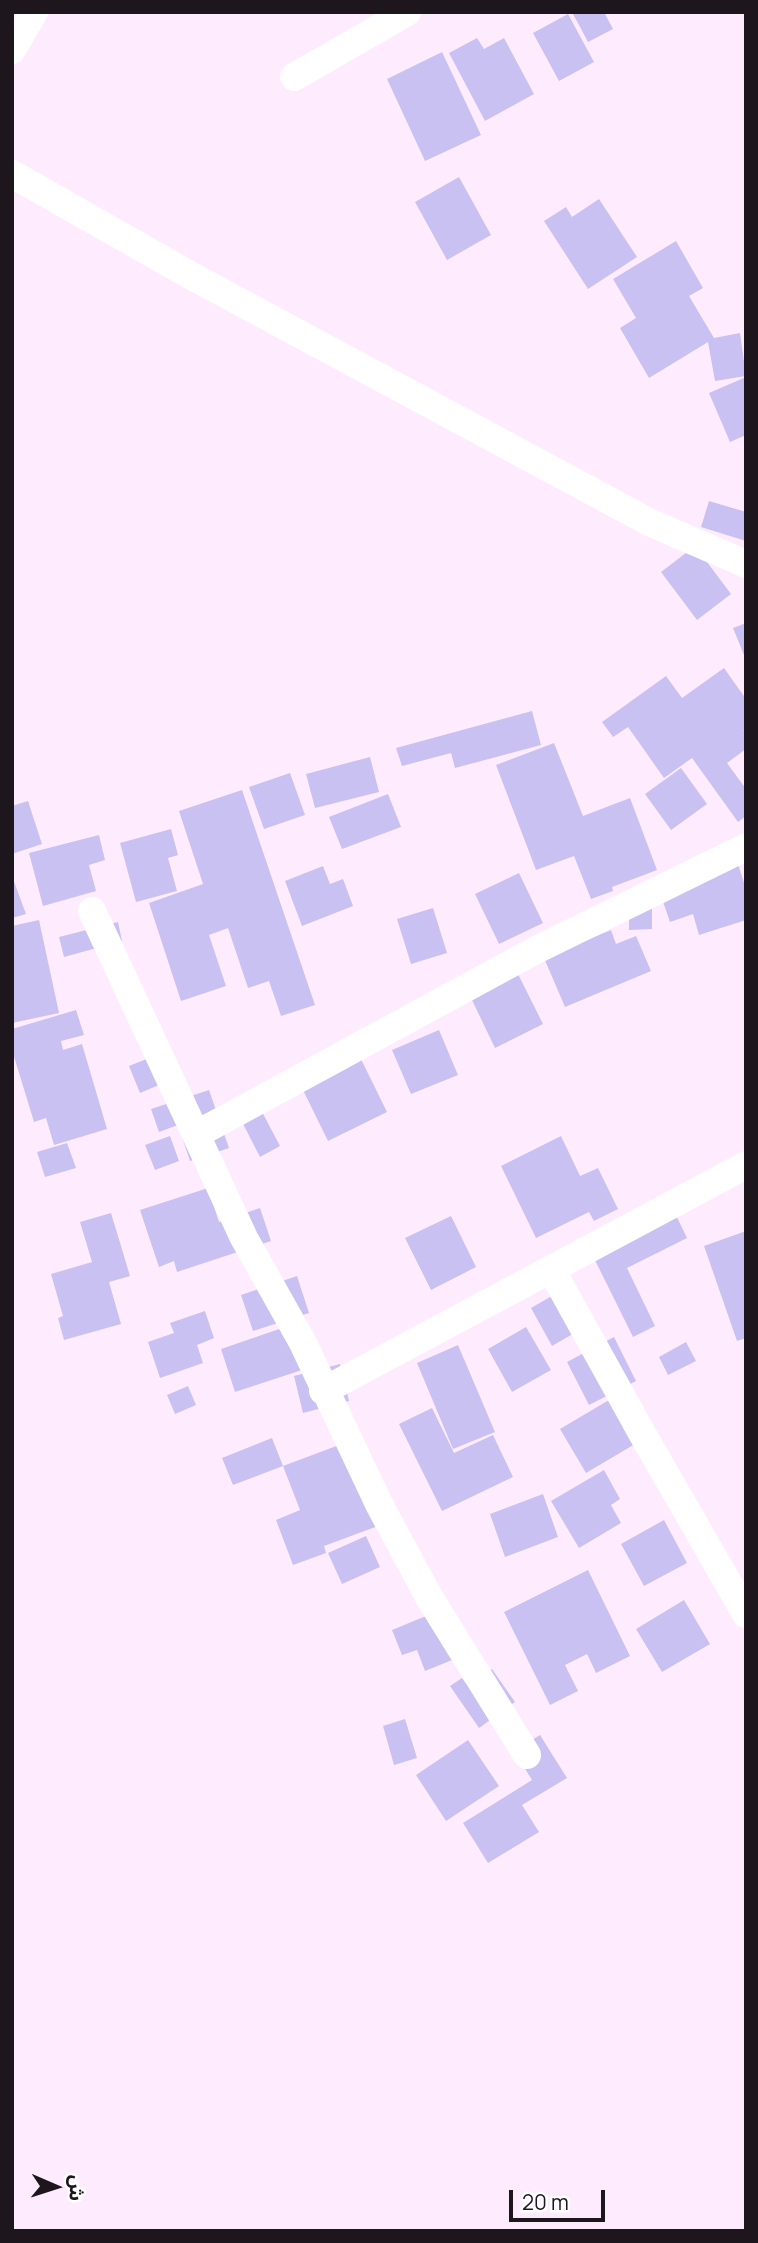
<!DOCTYPE html>
<meta charset="utf-8">
<style>
body{margin:0}
#map{position:relative;width:758px;height:2243px;overflow:hidden;background:#feecfe;font-family:Manrope,"Noto Sans Arabic",sans-serif}
canvas{display:block}
.frame{position:absolute;inset:0;border:14px solid #1d171d;pointer-events:none}
.north{position:absolute;left:21px;top:2152px;width:70px;height:70px;-webkit-text-stroke:5px #fff;paint-order:stroke;rotate:93deg;font-size:19px;font-weight:700;line-height:28px;text-align:center;color:#1d171d}
.north::after{content:'';display:block;margin:auto;width:24px;height:32px;background:#1d171d;clip-path:polygon(50% 0,100% 100%,50% 72%,0 100%)}
.scale{position:absolute;left:509px;top:2190px;width:96px;height:32px;box-sizing:border-box;border:4px solid #1d171d;border-top:0;padding-left:9px;font-size:21px;line-height:24px;white-space:nowrap;color:#1d171d;-webkit-text-stroke:5px #fff;paint-order:stroke}
</style>
<div id="map">
<canvas width="758" height="2243"></canvas>
<div class="frame"></div>
<div class="north">ش</div>
<div class="scale">20 m</div>
</div>
<script>
const c = document.querySelector('canvas').getContext('2d');
c.lineJoin = 'round';
function paint(path, color) {
  c.fillStyle = color;
  c.fill(path, 'evenodd');
}
function shape(rows) {
  const path = new Path2D();
  for (const r of rows) {
    path.moveTo(r[0], r[1]);
    for (let i = 2; i < r.length; i += 2) path.lineTo(r[i], r[i + 1]);
  }
  return path;
}
function stroke(path, color, width, dash) {
  c.strokeStyle = color;
  c.lineWidth = width;
  c.lineCap = dash ? 'butt' : 'round';
  c.setLineDash(dash || []);
  c.stroke(path);
}
const building = shape([
 [572,12,604,12,613,29,588,42],
 [568,14,594,62,559,81,533,33],
 [477,38,484,49,504,38,534,94,485,121,449,53],
 [442,52,481,135,425,161,387,79],
 [459,177,491,235,447,260,415,202],
 [599,199,637,257,588,289,544,221,566,207,572,217],
 [676,241,703,288,689,296,714,338,740,333,746,376,715,381,708,342,649,378,620,328,636,318,613,279],
 [746,377,746,435,730,442,709,393],
 [709,501,746,512,746,541,701,527],
 [695,546,731,594,697,620,661,572],
 [746,623,746,660,733,628],
 [724,668,746,699,746,729,743,731,746,731,746,749,727,763,746,789,746,816,738,822,692,758,664,778,628,727,613,737,602,722,666,676,682,698],
 [532,711,541,745,455,768,451,753,402,766,396,748],
 [554,743,583,816,630,798,657,870,612,887,613,891,591,899,574,856,536,870,496,765],
 [370,757,379,792,315,808,306,774],
 [681,768,707,804,671,830,645,794],
 [290,773,305,815,264,829,249,787],
 [242,790,315,1005,281,1016,269,981,248,988,228,928,209,935,226,986,181,1001,149,903,203,884,179,811],
 [388,794,401,827,342,849,329,817],
 [28,801,42,844,12,854,12,806],
 [171,829,178,855,168,858,177,891,136,902,120,843],
 [99,835,105,860,89,865,96,891,43,906,29,853],
 [737,861,746,889,746,920,699,935,693,914,670,922,658,887],
 [323,866,330,884,343,879,353,906,302,926,285,881],
 [519,873,543,923,499,944,475,894],
 [12,876,26,914,12,918],
 [652,903,652,929,629,930,629,904],
 [433,908,447,953,411,964,397,919],
 [39,920,59,1013,12,1023,12,926],
 [118,922,122,941,64,957,59,937],
 [611,930,616,944,636,936,651,971,565,1007,544,958],
 [518,974,543,1024,495,1048,471,998],
 [76,1010,84,1035,61,1041,63,1050,82,1044,107,1129,54,1145,46,1118,34,1122,12,1050,12,1029],
 [439,1030,458,1075,411,1094,392,1050],
 [169,1050,180,1076,140,1093,129,1066],
 [360,1057,387,1112,328,1141,301,1086],
 [209,1090,229,1148,190,1161,178,1125,159,1132,151,1109],
 [260,1108,280,1146,260,1157,240,1118],
 [170,1136,179,1161,155,1170,145,1145],
 [561,1136,580,1176,598,1168,618,1209,594,1221,589,1212,536,1238,501,1166],
 [67,1143,76,1168,45,1177,37,1152],
 [208,1188,219,1222,260,1208,271,1241,177,1272,174,1261,159,1267,140,1210],
 [673,1209,687,1238,627,1268,655,1326,633,1337,590,1250],
 [111,1213,130,1276,109,1282,121,1324,64,1340,58,1318,63,1316,51,1274,92,1262,80,1222],
 [451,1216,476,1267,431,1290,405,1238],
 [746,1231,746,1338,737,1341,704,1246],
 [297,1276,309,1313,253,1331,241,1295],
 [569,1286,590,1324,552,1346,531,1308],
 [205,1311,214,1338,197,1345,203,1363,160,1378,148,1342,174,1333,170,1323],
 [288,1326,302,1370,235,1392,221,1349],
 [526,1327,551,1370,512,1392,488,1349],
 [614,1337,636,1381,589,1405,567,1362],
 [686,1342,696,1361,668,1375,659,1357],
 [458,1345,495,1432,453,1449,417,1363],
 [340,1364,349,1401,303,1413,294,1376],
 [188,1386,196,1405,175,1414,167,1395],
 [609,1400,635,1444,586,1473,560,1429],
 [432,1408,454,1453,493,1435,513,1477,442,1511,399,1424],
 [272,1438,283,1466,233,1485,222,1458],
 [355,1439,386,1523,324,1546,326,1553,293,1565,276,1520,300,1510,283,1466],
 [604,1470,620,1499,611,1505,621,1523,579,1548,551,1501],
 [543,1494,558,1537,505,1557,490,1514],
 [664,1520,687,1563,644,1586,621,1544],
 [366,1536,380,1567,342,1584,328,1553],
 [588,1570,630,1656,596,1673,587,1654,565,1665,578,1691,550,1705,504,1612],
 [684,1600,710,1644,662,1672,636,1629],
 [443,1609,462,1656,425,1671,417,1650,402,1655,392,1630],
 [492,1669,515,1702,479,1728,450,1686,462,1678,468,1686],
 [405,1719,417,1758,394,1765,383,1726],
 [540,1735,567,1778,522,1805,539,1832,488,1863,463,1823,532,1780,514,1751],
 [468,1740,499,1786,446,1821,416,1775]
]);
const minor = shape([
 [12,50,34,12],
 [294,77,407,12],
 [12,174,190,275,649,522,746,564],
 [92,911,244,1238,303,1343,379,1504,429,1597,527,1755],
 [197,1134,534,951,746,847],
 [551,1269,643,1435,746,1614],
 [323,1391,746,1165]
]);
paint(building, '#c8c1f2');
stroke(minor, '#fff', 28);
</script>
